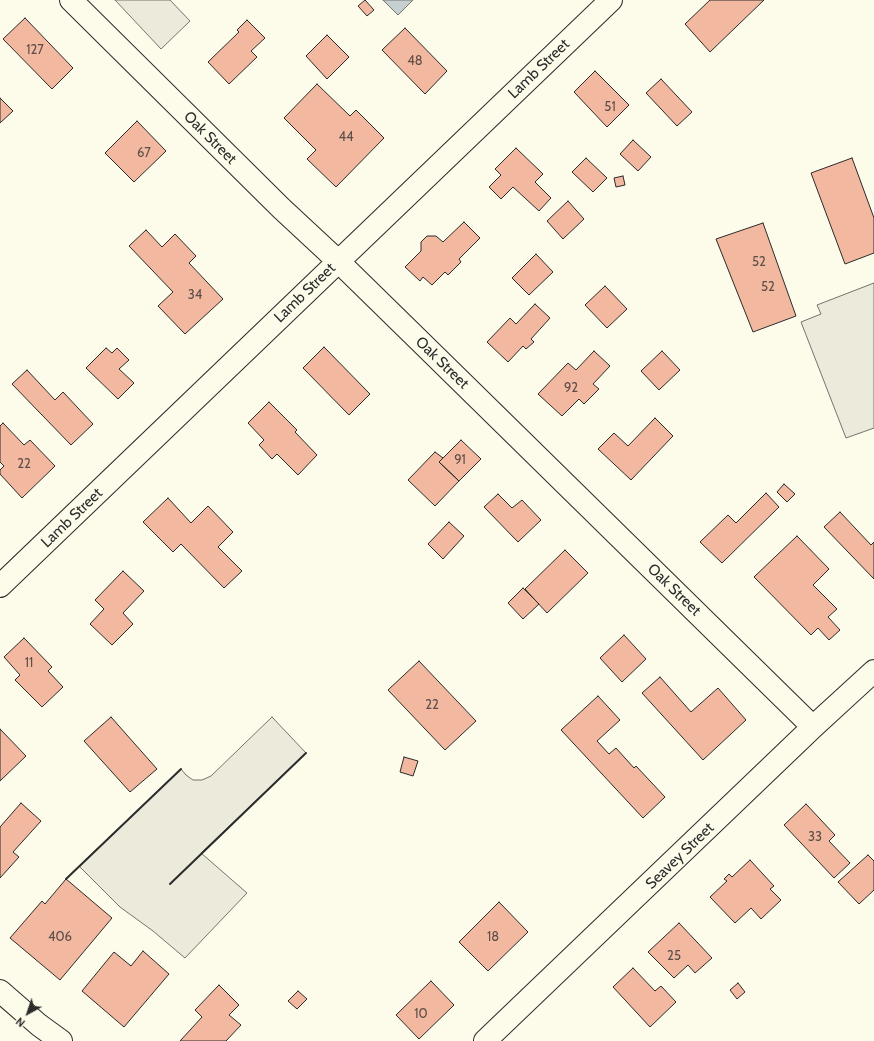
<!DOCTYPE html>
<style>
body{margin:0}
#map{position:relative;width:874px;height:1041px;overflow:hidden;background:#fdfbea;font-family:Cabin,sans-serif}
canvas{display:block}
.north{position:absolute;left:8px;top:993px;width:40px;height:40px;-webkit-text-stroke:3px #fdfbea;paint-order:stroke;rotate:220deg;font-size:11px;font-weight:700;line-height:16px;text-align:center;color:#2b2b2b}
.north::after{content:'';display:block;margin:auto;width:14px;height:18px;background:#2b2b2b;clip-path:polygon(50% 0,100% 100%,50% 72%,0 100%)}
</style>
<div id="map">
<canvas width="874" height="1041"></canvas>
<div class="north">N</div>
</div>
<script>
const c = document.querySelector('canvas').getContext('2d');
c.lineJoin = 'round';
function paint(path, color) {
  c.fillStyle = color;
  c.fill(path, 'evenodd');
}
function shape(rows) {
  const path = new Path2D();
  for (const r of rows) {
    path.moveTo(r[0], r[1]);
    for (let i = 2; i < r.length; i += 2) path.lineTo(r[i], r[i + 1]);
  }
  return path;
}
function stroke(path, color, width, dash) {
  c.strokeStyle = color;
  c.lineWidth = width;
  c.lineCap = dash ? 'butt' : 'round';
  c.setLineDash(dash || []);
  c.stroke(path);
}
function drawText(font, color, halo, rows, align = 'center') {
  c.font = font + ' Cabin,sans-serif';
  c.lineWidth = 3;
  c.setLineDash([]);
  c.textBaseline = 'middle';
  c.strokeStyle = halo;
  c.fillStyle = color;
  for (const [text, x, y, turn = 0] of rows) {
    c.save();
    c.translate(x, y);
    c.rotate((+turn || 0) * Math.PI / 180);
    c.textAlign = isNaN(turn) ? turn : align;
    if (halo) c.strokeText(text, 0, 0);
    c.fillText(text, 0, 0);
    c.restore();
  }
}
const parking = shape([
 [115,0,170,0,190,21,161,49,115,0],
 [874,283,874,428,846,438,801,322,821,314,817,305,874,283],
 [272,717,306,753,201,853,247,893,185,958,153,931,120,907,79,866,181,769,186,775,193,780,202,780,211,776,272,717]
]);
const water = shape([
 [383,0,413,0,398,15,383,0]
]);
const building = shape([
 [365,0,374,10,367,16,358,6,365,0],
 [710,0,764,0,710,52,685,24,710,0],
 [25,18,73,68,52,89,3,39,25,18],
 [247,20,265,38,251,51,257,57,229,84,208,62,239,32,237,30,247,20],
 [405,28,447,71,425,94,382,50,405,28],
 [327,35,349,57,327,79,306,56,327,35],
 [595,71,629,105,607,127,574,92,595,71],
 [661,79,692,112,677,126,646,93,661,79],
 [317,84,350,116,356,110,384,138,336,187,307,159,316,150,284,118,317,84],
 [0,98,13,111,0,123,0,98],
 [137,121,166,151,134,182,105,153,137,121],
 [633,140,651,157,638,171,620,154,633,140],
 [516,148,543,174,535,182,551,198,539,211,513,187,501,199,489,187,501,175,495,169,516,148],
 [586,158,607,178,593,192,572,172,586,158],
 [852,158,874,218,874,253,845,264,811,173,852,158],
 [623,176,625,185,616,187,614,178,623,176],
 [568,201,584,219,563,239,547,221,568,201],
 [464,222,480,238,459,259,461,262,448,275,445,272,432,285,423,277,420,281,405,267,421,251,421,242,427,236,436,236,443,242,464,222],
 [763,223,796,316,753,332,716,239,763,223],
 [146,230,162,247,175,234,196,256,189,263,223,299,185,334,158,306,173,292,129,246,146,230],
 [536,254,553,272,529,295,512,278,536,254],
 [605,286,627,309,607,328,585,305,605,286],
 [535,304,550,318,531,339,534,342,526,349,523,346,508,362,487,342,510,318,516,324,535,304],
 [324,347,370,394,349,415,303,368,324,347],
 [106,348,112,353,117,348,129,360,119,369,134,383,118,399,86,368,106,348],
 [594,351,610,366,593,384,599,389,584,404,579,399,562,416,538,394,568,363,576,370,594,351],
 [662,351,680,370,659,390,641,371,662,351],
 [27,370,55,400,63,392,93,424,71,445,12,384,27,370],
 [269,402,297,430,295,432,317,455,298,475,277,454,272,459,259,445,264,440,248,423,269,402],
 [655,418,673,436,631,480,598,449,614,433,628,446,655,418],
 [3,423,24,445,30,440,55,466,22,498,0,474,0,470,4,466,0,462,0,426,3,423],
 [461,440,481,459,459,481,439,462,461,440],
 [435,452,443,458,439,462,459,481,435,506,408,480,435,452],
 [784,484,795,494,787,502,777,492,784,484],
 [766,493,779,507,722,563,700,542,728,515,736,523,766,493],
 [498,494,512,508,522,500,541,520,518,542,484,507,498,494],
 [168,498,191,523,208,506,233,532,218,547,242,571,224,588,181,544,173,552,143,522,168,498],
 [840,512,871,545,874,542,874,579,824,527,840,512],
 [449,522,464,536,443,559,428,544,449,522],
 [797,536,829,569,813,585,837,609,828,617,840,630,829,640,818,628,811,635,754,577,797,536],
 [565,550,588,573,547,613,525,589,565,550],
 [123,571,144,591,123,613,133,624,112,645,90,624,104,609,95,600,123,571],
 [523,588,539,604,523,619,508,603,523,588],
 [624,635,646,659,622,682,600,658,624,635],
 [24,638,52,667,48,671,63,687,42,707,15,680,20,675,4,657,24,638],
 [419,661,476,721,445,750,388,690,419,661],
 [660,677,691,712,718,688,746,720,703,760,642,693,660,677],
 [598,696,620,720,597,741,609,754,616,748,634,768,636,766,665,797,643,818,561,730,598,696],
 [111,717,157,769,130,792,84,741,111,717],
 [0,729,26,756,0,781,0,729],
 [404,757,418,761,413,776,400,772,404,757],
 [21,803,41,821,13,852,19,857,0,878,0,827,21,803],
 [806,804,835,835,829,841,850,863,834,878,784,825,806,804],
 [868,855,874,861,874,890,859,904,838,882,868,855],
 [750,860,774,886,770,889,781,900,761,919,751,908,735,923,710,897,727,881,724,879,729,874,732,877,750,860],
 [66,879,112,918,60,980,10,938,42,901,45,904,66,879],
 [499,902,528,932,488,971,459,942,499,902],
 [679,923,712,958,695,973,688,965,674,978,648,952,679,923],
 [143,951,169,974,124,1027,82,991,114,952,131,966,143,951],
 [633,968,655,991,661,986,676,1002,650,1027,613,987,633,968],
 [431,981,454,1005,419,1039,396,1015,431,981],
 [738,983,745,992,737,999,730,990,738,983],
 [219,985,239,1005,229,1015,241,1025,226,1041,180,1041,202,1017,195,1010,219,985],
 [298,991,307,999,297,1009,288,1001,298,991]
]);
const minor = shape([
 [71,0,281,208,338,261,431,352,813,727],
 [0,586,611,0],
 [485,1041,813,727,874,671]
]);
const major = shape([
 [0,991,39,1025,61,1041]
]);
const wall = shape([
 [66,879,181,769],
 [170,884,306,753]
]);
const numberNames = [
 ["127",35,50],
 ["48",415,61],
 ["51",610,107],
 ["44",346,137],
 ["67",144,153],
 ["52",759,262],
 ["52",768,287],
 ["34",195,295],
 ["92",571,388],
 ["91",460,460],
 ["22",24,464],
 ["11",29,663],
 ["22",432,705],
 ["33",815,837],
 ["406",60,937],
 ["18",493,937],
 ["25",674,956],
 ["10",421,1014]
];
const streetNames = [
 ["Lamb Street",539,69,-44],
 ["Oak Street",210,138,45],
 ["Lamb Street",305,293,-44],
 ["Oak Street",442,363,44],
 ["Lamb Street",72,518,-44],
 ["Oak Street",674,590,44],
 ["Seavey Street",680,856,-44]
];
paint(parking, '#eceadb');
stroke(parking, '#74746e', 1);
paint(water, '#c7d0d0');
stroke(water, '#74746e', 1);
paint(building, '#f2b8a0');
stroke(building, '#2b2b2b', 1);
stroke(minor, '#2b2b2b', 24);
stroke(major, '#2b2b2b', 24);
stroke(minor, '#fdfbea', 22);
stroke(major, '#fdfbea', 22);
stroke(wall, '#2b2b2b', 2);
drawText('13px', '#5d4e48', null, numberNames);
drawText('15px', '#2b2b2b', '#fdfbea', streetNames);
</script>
